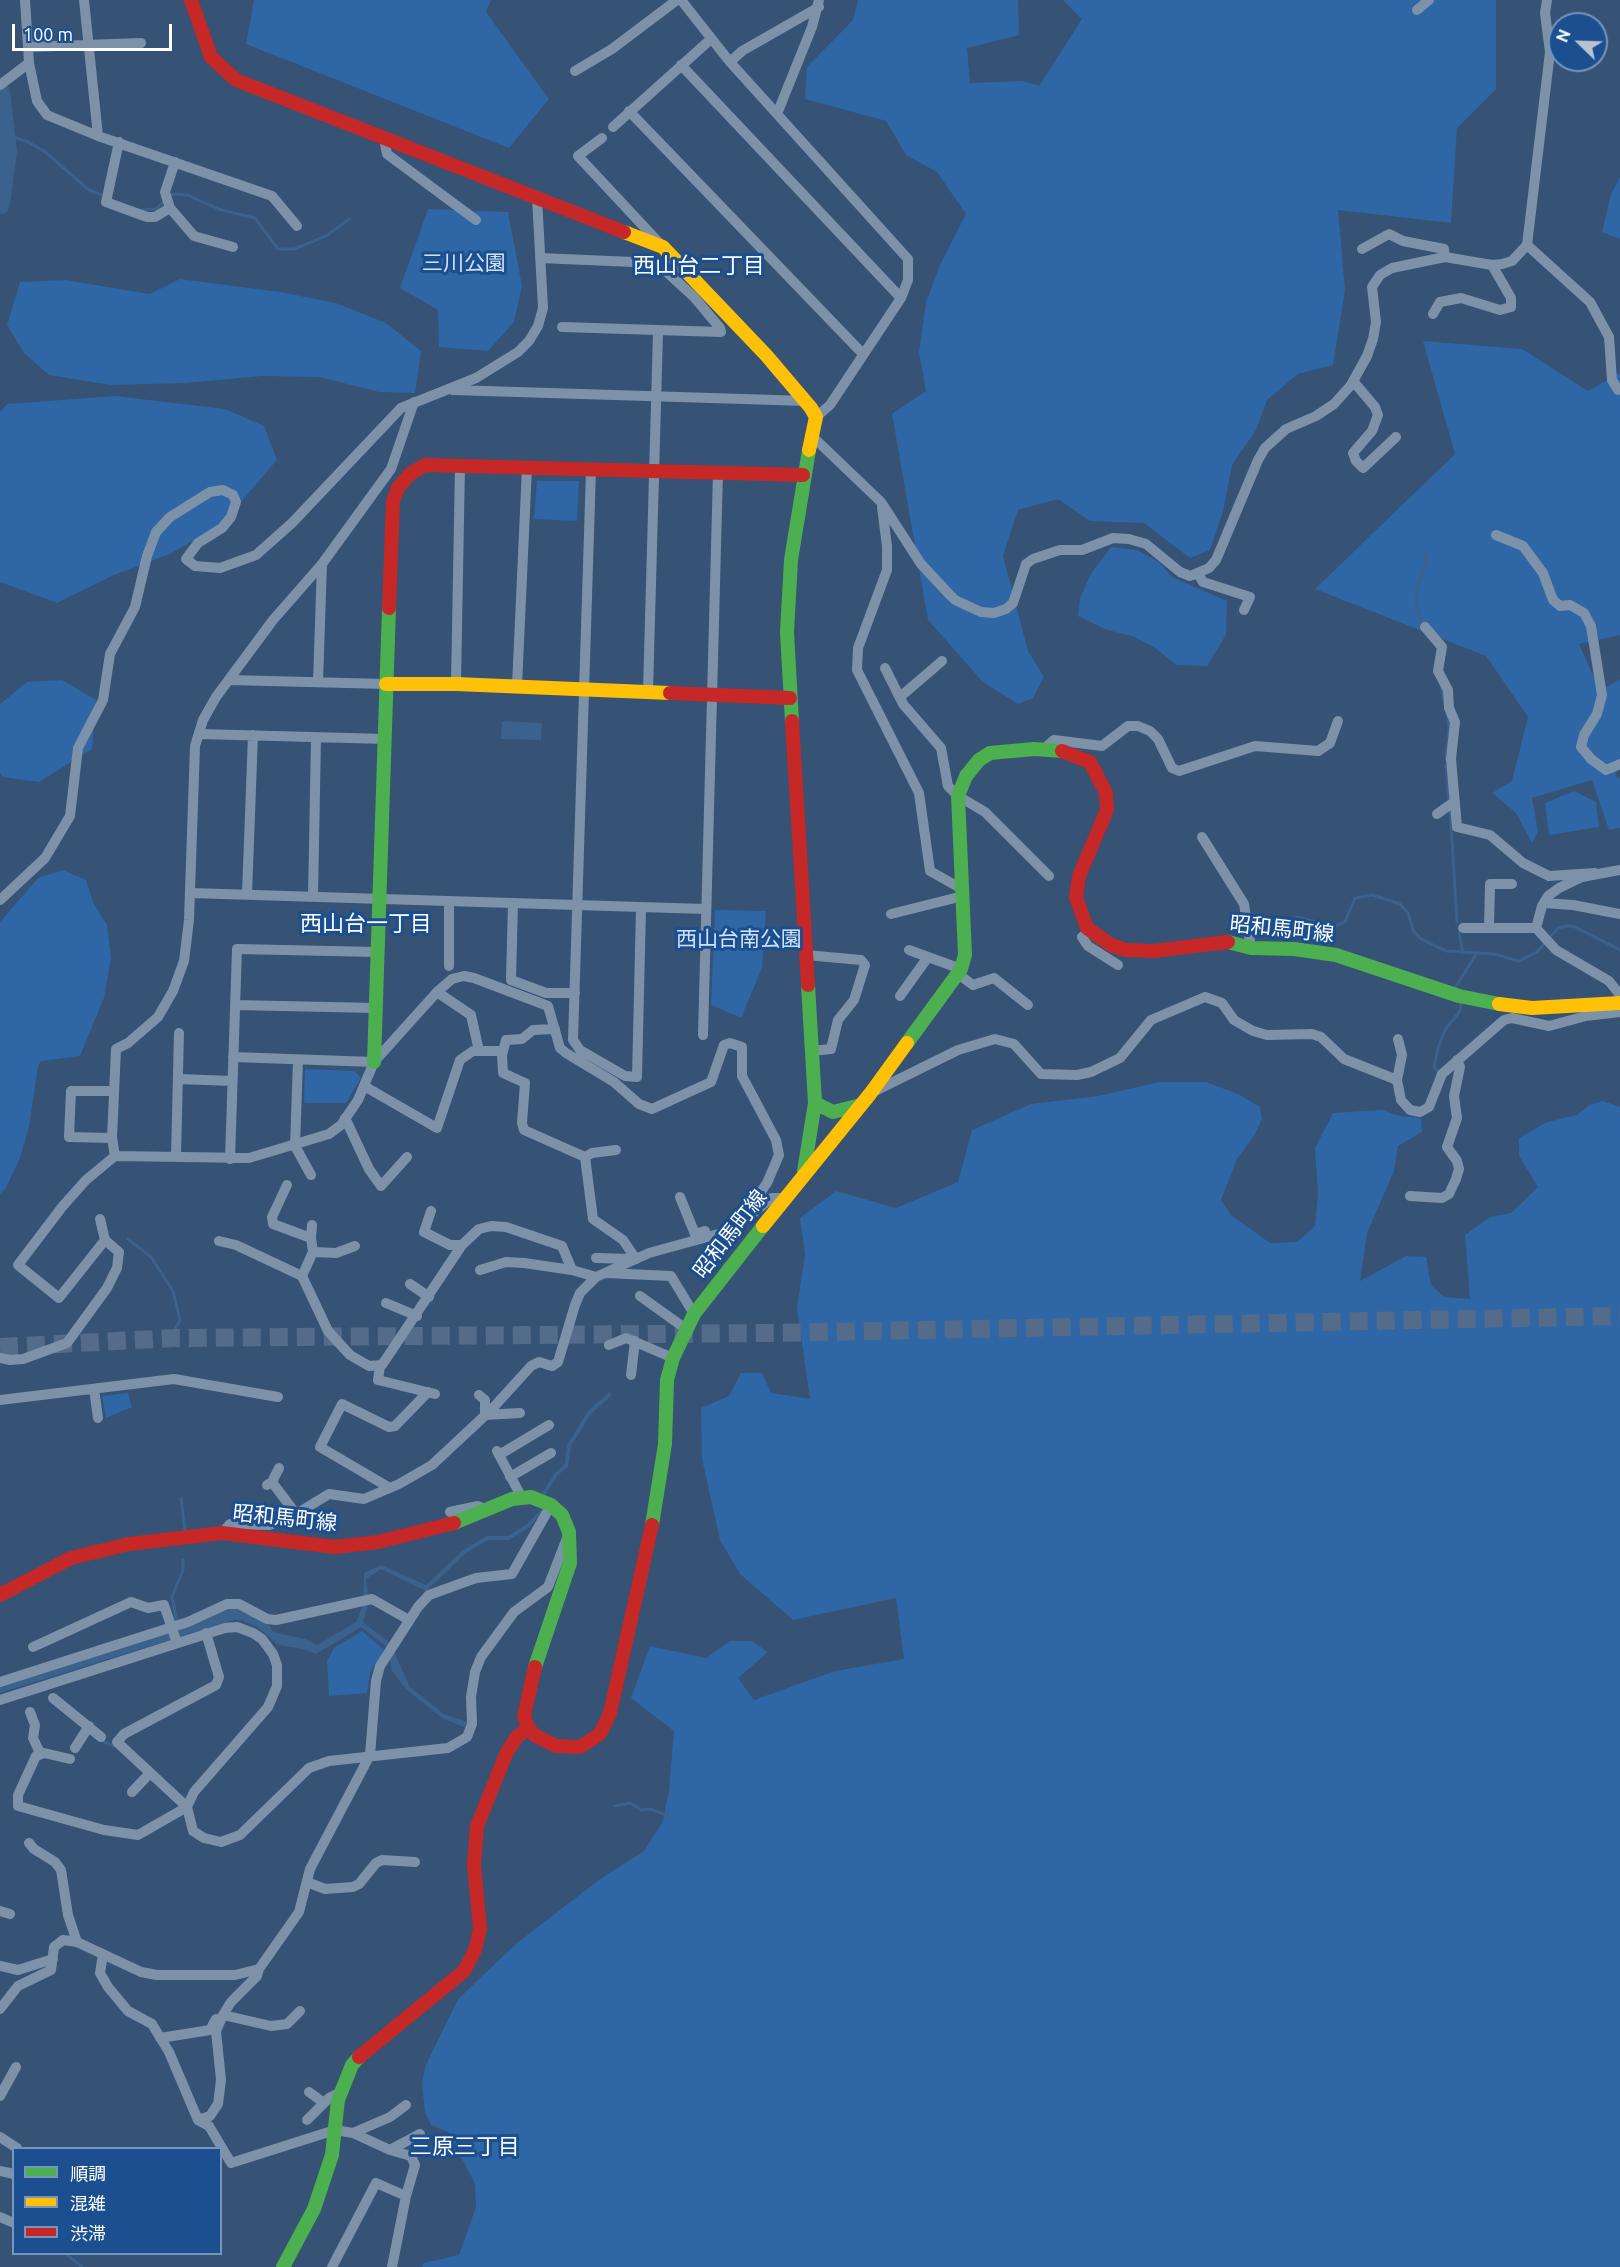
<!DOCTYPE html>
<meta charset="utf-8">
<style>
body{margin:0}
#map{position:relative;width:1620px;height:2267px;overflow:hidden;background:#365274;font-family:Ubuntu,"Noto Sans JP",sans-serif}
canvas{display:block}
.legend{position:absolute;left:12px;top:2147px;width:210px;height:108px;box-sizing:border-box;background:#1b4f8f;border:2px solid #7695bc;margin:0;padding:8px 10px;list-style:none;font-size:18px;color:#fff}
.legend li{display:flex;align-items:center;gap:12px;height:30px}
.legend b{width:30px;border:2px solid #7695bc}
.north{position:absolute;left:1548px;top:12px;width:60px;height:60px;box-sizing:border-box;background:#1b4f8f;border:2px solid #7695bc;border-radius:50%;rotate:293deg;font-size:16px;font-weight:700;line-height:24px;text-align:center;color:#fff}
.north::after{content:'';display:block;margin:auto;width:21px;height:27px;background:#b9c2ce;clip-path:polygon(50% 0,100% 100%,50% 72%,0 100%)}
.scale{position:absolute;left:12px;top:24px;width:160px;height:27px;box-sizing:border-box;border:3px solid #fff;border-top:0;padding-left:8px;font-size:18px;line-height:21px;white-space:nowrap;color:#fff;-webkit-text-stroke:4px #1b4f8f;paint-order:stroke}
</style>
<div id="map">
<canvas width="1620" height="2267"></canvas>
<ul class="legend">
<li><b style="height:8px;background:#4caf50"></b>順調</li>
<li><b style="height:8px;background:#ffc107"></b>混雑</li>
<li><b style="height:8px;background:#c62828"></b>渋滞</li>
</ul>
<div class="north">N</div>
<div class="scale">100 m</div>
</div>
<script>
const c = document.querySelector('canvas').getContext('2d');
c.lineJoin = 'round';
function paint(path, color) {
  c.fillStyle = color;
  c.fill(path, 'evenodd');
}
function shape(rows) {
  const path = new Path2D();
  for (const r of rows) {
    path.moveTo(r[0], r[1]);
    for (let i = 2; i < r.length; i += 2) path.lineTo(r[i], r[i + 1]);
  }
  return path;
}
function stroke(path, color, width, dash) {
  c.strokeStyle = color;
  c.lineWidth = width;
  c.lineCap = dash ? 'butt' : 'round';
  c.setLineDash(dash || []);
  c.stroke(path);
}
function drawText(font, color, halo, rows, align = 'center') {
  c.font = font + ' Ubuntu,"Noto Sans JP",sans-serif';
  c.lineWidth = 6;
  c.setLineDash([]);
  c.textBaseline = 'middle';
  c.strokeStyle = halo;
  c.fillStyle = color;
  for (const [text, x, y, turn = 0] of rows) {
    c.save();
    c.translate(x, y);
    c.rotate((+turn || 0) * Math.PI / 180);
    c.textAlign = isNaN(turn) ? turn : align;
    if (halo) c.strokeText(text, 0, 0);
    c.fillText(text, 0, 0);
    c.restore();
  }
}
const green = shape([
 [254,0,491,0,486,12,549,99,509,148,246,44],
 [858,0,1018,0,1019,35,967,48,970,83,1023,81,1039,86,1082,19,1063,0,1496,0,1496,89,1457,128,1451,223,1338,210,1345,290,1333,365,1298,374,1267,400,1256,430,1232,465,1223,512,1210,550,1190,558,1144,523,1090,521,1058,499,1018,510,1003,556,1028,651,1044,677,1033,698,1018,704,983,682,928,620,892,414,926,391,919,352,926,302,940,265,966,214,937,172,906,155,886,121,805,99,807,67,853,20],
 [1620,177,1620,239,1602,232,1611,194],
 [428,209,508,212,522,286,514,322,488,351,439,347,438,310,400,288],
 [180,279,280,292,336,303,386,323,421,351,415,393,379,392,319,377,262,376,185,383,111,385,49,375,24,353,7,325,20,282,66,280,150,294],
 [1423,341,1522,349,1588,391,1620,373,1620,635,1579,644,1600,691,1620,679,1620,762,1615,776,1620,779,1620,828,1609,830,1592,780,1532,798,1538,831,1532,843,1516,813,1492,793,1512,781,1528,717,1486,656,1315,589,1455,454],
 [115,396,225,409,264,426,277,460,221,525,170,554,114,575,57,603,0,582,0,412,7,404],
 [537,481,579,481,577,521,534,519],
 [1111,547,1137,550,1160,563,1172,577,1227,601,1226,635,1207,666,1176,665,1154,647,1132,636,1107,630,1078,616,1080,598,1092,572],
 [62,680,96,700,92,749,39,782,3,777,0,773,0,704,27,682],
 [1574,791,1596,802,1599,827,1549,835,1545,803],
 [63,870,86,880,93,902,107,925,111,958,104,998,80,1056,41,1061,38,1066,29,1127,20,1158,6,1188,0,1194,0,922,38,878],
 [715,910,766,911,762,968,741,1018,711,1005],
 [305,1069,355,1071,361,1078,346,1103,304,1103],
 [1159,1082,1206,1082,1238,1094,1260,1107,1262,1119,1254,1136,1237,1159,1221,1200,1231,1215,1270,1243,1297,1242,1315,1226,1318,1194,1315,1148,1333,1113,1382,1110,1400,1116,1421,1118,1422,1132,1398,1146,1394,1171,1367,1233,1360,1281,1406,1256,1426,1257,1431,1285,1444,1297,1470,1299,1465,1235,1490,1217,1511,1213,1538,1187,1519,1156,1519,1138,1547,1122,1577,1115,1589,1105,1603,1101,1620,1107,1620,2267,422,2267,424,2263,459,2255,476,2207,475,2184,448,2132,431,2125,425,2112,422,2083,426,2065,458,1999,517,1943,600,1879,644,1851,663,1821,669,1790,674,1731,631,1698,650,1646,706,1658,730,1641,752,1641,768,1652,738,1678,754,1700,835,1671,904,1659,896,1598,793,1620,740,1574,720,1540,702,1459,701,1408,729,1396,741,1373,762,1373,771,1393,810,1399,797,1308,805,1254,800,1218,836,1191,896,1208,958,1182,972,1130,1031,1104,1098,1096],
 [128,1393,132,1407,106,1418,102,1396],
 [362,1631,384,1650,370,1672,367,1693,329,1696,327,1661,334,1648]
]);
const water = shape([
 [502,721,542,723,541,740,501,739],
 [609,1392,612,1395,591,1414,571,1446,568,1467,558,1475,545,1495,542,1493,555,1473,565,1464,567,1445,588,1411],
 [540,1510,543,1511,530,1527,509,1540,488,1540,466,1553,426,1591,381,1569,366,1579,369,1602,363,1622,390,1643,410,1687,444,1714,467,1722,466,1728,442,1718,406,1689,392,1671,387,1647,361,1627,316,1654,303,1649,278,1645,257,1627,241,1620,234,1620,0,1693,0,1685,233,1607,268,1623,273,1632,305,1639,317,1645,356,1622,363,1605,364,1573,381,1565,426,1585,463,1550,487,1536,508,1536,527,1524]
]);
const stream = shape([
 [5,138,14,137,28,142,44,151,89,190,104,196],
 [169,197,174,194,187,195,221,210,255,218,278,249,294,249,326,236,349,219],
 [141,210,156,209,164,201],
 [1422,628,1416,600,1417,587,1427,561,1425,553],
 [1441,686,1444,700],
 [1446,759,1449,729,1447,715],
 [1446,766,1449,801],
 [1450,808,1457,922],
 [1297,917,1333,927,1345,922,1355,898,1372,895,1400,904,1408,913,1413,930,1421,939,1446,951,1494,954,1519,961,1537,952,1558,928,1567,926,1575,927,1620,950],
 [1459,933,1463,953],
 [1455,988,1477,953],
 [1438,1072,1434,1067,1438,1048,1445,1030,1460,1011,1461,1003],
 [128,1239,151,1257,173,1291,180,1320,173,1333,179,1344],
 [181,1498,185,1531],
 [177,1622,172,1597,183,1570,183,1560],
 [104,1742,114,1746],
 [615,1806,630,1803,641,1810,650,1809,669,1816],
 [66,2254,82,2267]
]);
const river = shape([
 [0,92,7,151,0,204]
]);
const highwayTunnel = shape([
 [0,1347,175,1338,770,1333,1620,1316]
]);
const street = shape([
 [25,0,29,63,37,101,47,115,98,136,272,196,297,226],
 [84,0,98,136],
 [681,0,730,62,908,259,908,280,901,298,830,405,816,417],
 [1417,10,1429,0],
 [29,47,141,43],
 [730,62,742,51,819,7],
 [681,65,901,298],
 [575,71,612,49,677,0],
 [0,85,29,63],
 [629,111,863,354],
 [777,114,812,27,819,0],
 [613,127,711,39],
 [602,138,578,156,661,245],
 [384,139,387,154,476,220],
 [119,142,106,202,147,217,155,217,170,208,165,192,175,162],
 [170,208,194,236,233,247],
 [1527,245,1590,302,1609,337,1612,380,1618,390],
 [1362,249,1389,234,1403,241,1444,249,1445,257],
 [540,258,657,263,694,297,720,328,721,332,562,327],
 [1433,314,1440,302,1461,298,1500,310,1511,307,1511,298,1492,265],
 [1353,381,1375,407,1378,415,1372,431,1353,453,1356,461,1363,468,1396,437],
 [453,390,807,401],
 [812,436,881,502,921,564,949,594,955,600,981,612,994,613,1006,609,1013,603,1026,564,1033,559,1060,550,1082,550,1113,538,1129,539,1146,544,1180,572,1190,576,1209,568,1216,560,1258,460,1265,448,1286,429,1316,416,1334,404,1351,385,1367,356,1373,339,1376,322,1372,287,1380,275,1392,268,1445,257,1492,265,1502,264,1512,261,1527,245,1550,52,1545,13,1547,0],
 [591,470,573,1040,580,1050,625,1076,637,1077,641,908],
 [882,507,887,546,887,570,858,648,857,670,919,793,930,871,962,889],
 [1496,535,1523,546,1543,573,1553,600,1560,606,1570,605,1584,613,1591,626,1602,695,1597,714,1584,735,1581,747,1591,759,1606,770,1620,764],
 [1198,574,1203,582,1250,597,1244,610],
 [1425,627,1442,647,1438,671,1448,690,1449,708,1455,722,1451,759,1457,827,1490,835,1523,863,1549,876,1595,873],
 [885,668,903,704,941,748,948,786,958,796,985,812,1049,876],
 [230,680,386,684],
 [318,682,322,564],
 [456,684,460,465],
 [517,686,527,467],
 [648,691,658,332],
 [900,697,942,661],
 [199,734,386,739],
 [1044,749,1054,740,1102,746,1128,726,1138,726,1150,731,1158,739,1172,768,1179,771,1255,746,1318,751,1330,743,1338,721],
 [1437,814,1454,802],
 [1202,837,1244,904,1251,948],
 [1620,870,1582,877,1559,888,1548,896,1542,906,1536,928,1556,950,1609,981,1620,995],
 [190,893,705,909],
 [247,894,253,735],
 [313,897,316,738],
 [0,900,45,858,70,816,78,748,103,700,110,654,135,607,147,556,156,532,170,517,210,492,223,490,233,495,236,502,231,517,222,528,198,543,186,559,195,566,220,568,256,555,292,523,401,408,476,378,518,352,529,341,538,326,543,308,537,198],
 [449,902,449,966],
 [513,903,511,980,546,993,575,993],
 [1544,903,1573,905,1620,914],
 [891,914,963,896],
 [1463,928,1536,928],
 [1489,928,1490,884,1512,884],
 [1089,931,1082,937,1088,946,1118,965],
 [909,950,961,969],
 [806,955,861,960,865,965,854,1000,838,1020,831,1049,812,1051],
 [958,974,973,985,994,978,1028,1005],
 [437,992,471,1015,479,1051],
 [900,996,928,957],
 [235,1005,376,1008],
 [555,1029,533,1030,522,1039,506,1040,502,1055,503,1073,525,1083,522,1123,524,1130,585,1157,593,1219,623,1240,636,1259],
 [703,1035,718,472],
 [233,1057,374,1062],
 [298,1060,295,1146,311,1175],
 [178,1079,232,1081],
 [1397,1080,1402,1055,1398,1039],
 [364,1086,437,1128,460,1060,473,1051,502,1051],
 [873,1092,958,1050,995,1039,1014,1044,1041,1074,1077,1075,1091,1072,1120,1058,1151,1020,1205,997,1222,1003,1234,1020,1253,1031,1267,1035,1312,1034,1321,1037,1344,1059,1397,1080,1401,1100,1410,1110,1420,1112,1429,1107,1442,1074,1504,1020,1512,1018,1549,1026,1586,1016,1620,1012],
 [345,1118,369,1169,381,1186,407,1157],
 [112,1138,69,1137,71,1091,112,1091],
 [115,1156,112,1138,116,1049,128,1043,158,1017,173,991,184,961,189,920,195,746,203,720,216,697,273,620,322,564,391,469,414,402],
 [176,1156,179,1033],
 [585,1157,592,1153,616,1150],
 [230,1159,237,949,377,952],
 [287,1185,272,1217,273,1224,311,1238,313,1252,302,1276],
 [1410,1196,1442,1198,1449,1194,1456,1179,1459,1169,1457,1161,1447,1147,1457,1118,1454,1096,1460,1067,1457,1060],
 [680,1197,695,1234,705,1231],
 [431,1211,424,1232,450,1245,462,1245],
 [100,1219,105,1240],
 [745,1219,772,1198,784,1198],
 [311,1238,312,1225],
 [219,1241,236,1245,302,1276,328,1331,350,1355,369,1366,382,1365,462,1245,479,1229,491,1226,506,1227,562,1246,572,1270],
 [313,1252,336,1253,355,1246],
 [596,1258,633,1259],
 [606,1273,671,1276,694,1314],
 [410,1284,429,1297],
 [640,1296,686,1329],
 [386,1303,417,1316],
 [609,1345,626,1338,673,1358],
 [0,1358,10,1360,23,1359,67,1343,107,1288,117,1268,119,1252,105,1240,59,1298,18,1265,62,1207,86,1180,115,1156,249,1158,329,1134,341,1125,358,1100,374,1062,437,992,452,979,464,976,474,978,548,1006,560,1048,566,1053,614,1082,639,1104,652,1109,711,1082,724,1045,730,1043,742,1047,742,1076,776,1140,779,1155,767,1183,740,1222,722,1233,649,1253,596,1277,572,1270,524,1263,506,1262,480,1270],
 [380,1366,378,1380,435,1394],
 [631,1375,635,1341],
 [94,1389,98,1418],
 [479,1395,485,1400,485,1415,520,1413],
 [0,1400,174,1379,278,1397],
 [497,1451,521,1496],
 [499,1455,549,1425],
 [510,1477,551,1453],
 [272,1482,296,1514],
 [267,1485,272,1482,279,1468],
 [390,1488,320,1447,342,1404,389,1427,395,1426,428,1392],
 [450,1512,478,1506,485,1509],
 [222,1533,230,1524,269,1525,288,1519,329,1494,364,1499,399,1484,432,1465,492,1409,531,1366,539,1362,552,1366,558,1362,575,1305,580,1293,596,1277],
 [206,1633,219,1677,216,1685,124,1734,117,1742,187,1807,193,1831,204,1838,221,1842,240,1835,309,1768,329,1761,448,1748,467,1737,472,1724,471,1697,475,1672,481,1657,514,1612,548,1587,567,1538],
 [33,1647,131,1602,148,1608,164,1605,177,1643],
 [0,1682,188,1622,227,1604,239,1604,267,1619,276,1620,372,1599,409,1620],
 [53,1698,101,1737],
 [0,1700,225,1628,237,1627,253,1633,262,1639,273,1654,277,1665,277,1686,268,1707,194,1792,187,1807,138,1835,104,1830,18,1806,18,1795,36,1756,44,1753,70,1759],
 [30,1712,35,1725,33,1738,40,1753],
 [75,1748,89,1726],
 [132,1792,150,1773],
 [29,1843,34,1849,55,1862,61,1870,68,1915,77,1942],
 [307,1882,325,1889,353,1887,359,1884,376,1863,382,1860,415,1862],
 [0,1911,10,1914],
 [103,1954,100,1973,108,1987,128,2011,152,2024,169,2052,198,2120,209,2126,231,2163,335,2130,353,2133,390,2150,420,2134],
 [0,1966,18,1970,53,1959],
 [0,2009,18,1986,51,1970,54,1947,63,1940,77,1942,141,1972,157,1975,235,1975,259,1969],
 [223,2015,271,2026,287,2024,300,2011],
 [160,2038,210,2030,216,2019],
 [309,2092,324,2103],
 [0,2096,16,2067],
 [198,2120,210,2116,218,2104,221,2080,216,2031,223,2015,231,2002,257,1976,259,1969,299,1912,310,1869,370,1755,376,1681,380,1666,418,1607,429,1595,476,1578,512,1574,551,1505],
 [307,2120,329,2098,341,2092],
 [353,2133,390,2117,406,2105],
 [0,2137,17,2148],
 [390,2150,411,2156,415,2165,406,2196],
 [0,2171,14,2174],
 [0,2217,14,2223],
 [332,2267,376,2183,406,2196,392,2267]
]);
const fast = shape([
 [792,721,787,632,791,560,809,450],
 [1228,942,1251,948,1294,949,1336,955,1459,996,1499,1004],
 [808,985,815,1103,833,1112,861,1105],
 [907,1043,961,969,965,955,958,796,966,776,979,760,990,753,1034,749,1062,751],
 [374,1062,389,608],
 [804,1171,815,1103],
 [454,1523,512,1499,531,1497,551,1505,562,1515,569,1532,570,1563,535,1667],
 [652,1525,665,1444,667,1380,673,1358,694,1314,763,1226],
 [283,2267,314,2209,332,2155,338,2100,352,2065,359,2057]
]);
const slow = shape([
 [624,232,663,247,766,355,811,408,816,417,809,450],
 [386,684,456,684,670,693],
 [1499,1004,1532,1008,1620,1003],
 [763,1226,870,1094,907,1043]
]);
const jam = shape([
 [191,0,211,57,236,80,624,232],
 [389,608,393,501,398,488,410,474,425,465,803,475],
 [670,693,790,698],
 [792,721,808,985],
 [1062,751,1090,762,1106,793,1107,810,1079,876,1076,897,1087,928,1111,945,1126,950,1153,951,1228,942],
 [0,1595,71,1558,129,1544,222,1533,335,1547,378,1542,454,1523],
 [535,1667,524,1716,528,1728,536,1736,556,1746,580,1747,600,1734,610,1713,652,1525],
 [359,2057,464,1971,475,1950,480,1929,474,1865,477,1826,506,1754,516,1738,528,1728]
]);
const parkNames = [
 ["三川公園",464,263],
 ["西山台南公園",739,939]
];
const streetNames = [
 ["昭和馬町線",1282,929,6],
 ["昭和馬町線",730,1234,-52],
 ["昭和馬町線",285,1518,6]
];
const neighbourhoodNames = [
 ["西山台二丁目",699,266],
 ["西山台一丁目",366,924],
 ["三原三丁目",465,2147]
];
paint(green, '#2f66a5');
paint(water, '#3b618d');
stroke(stream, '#3b618d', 3);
stroke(river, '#3b618d', 20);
stroke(highwayTunnel, '#546c89', 18, [18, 9]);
stroke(street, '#7d92a8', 10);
stroke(fast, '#4caf50', 14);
stroke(slow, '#ffc107', 14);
stroke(jam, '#c62828', 14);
drawText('21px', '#cfe3fa', '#1b4f8f', parkNames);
drawText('21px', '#fff', '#1b4f8f', streetNames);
drawText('22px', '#fff', '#1b4f8f', neighbourhoodNames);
</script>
